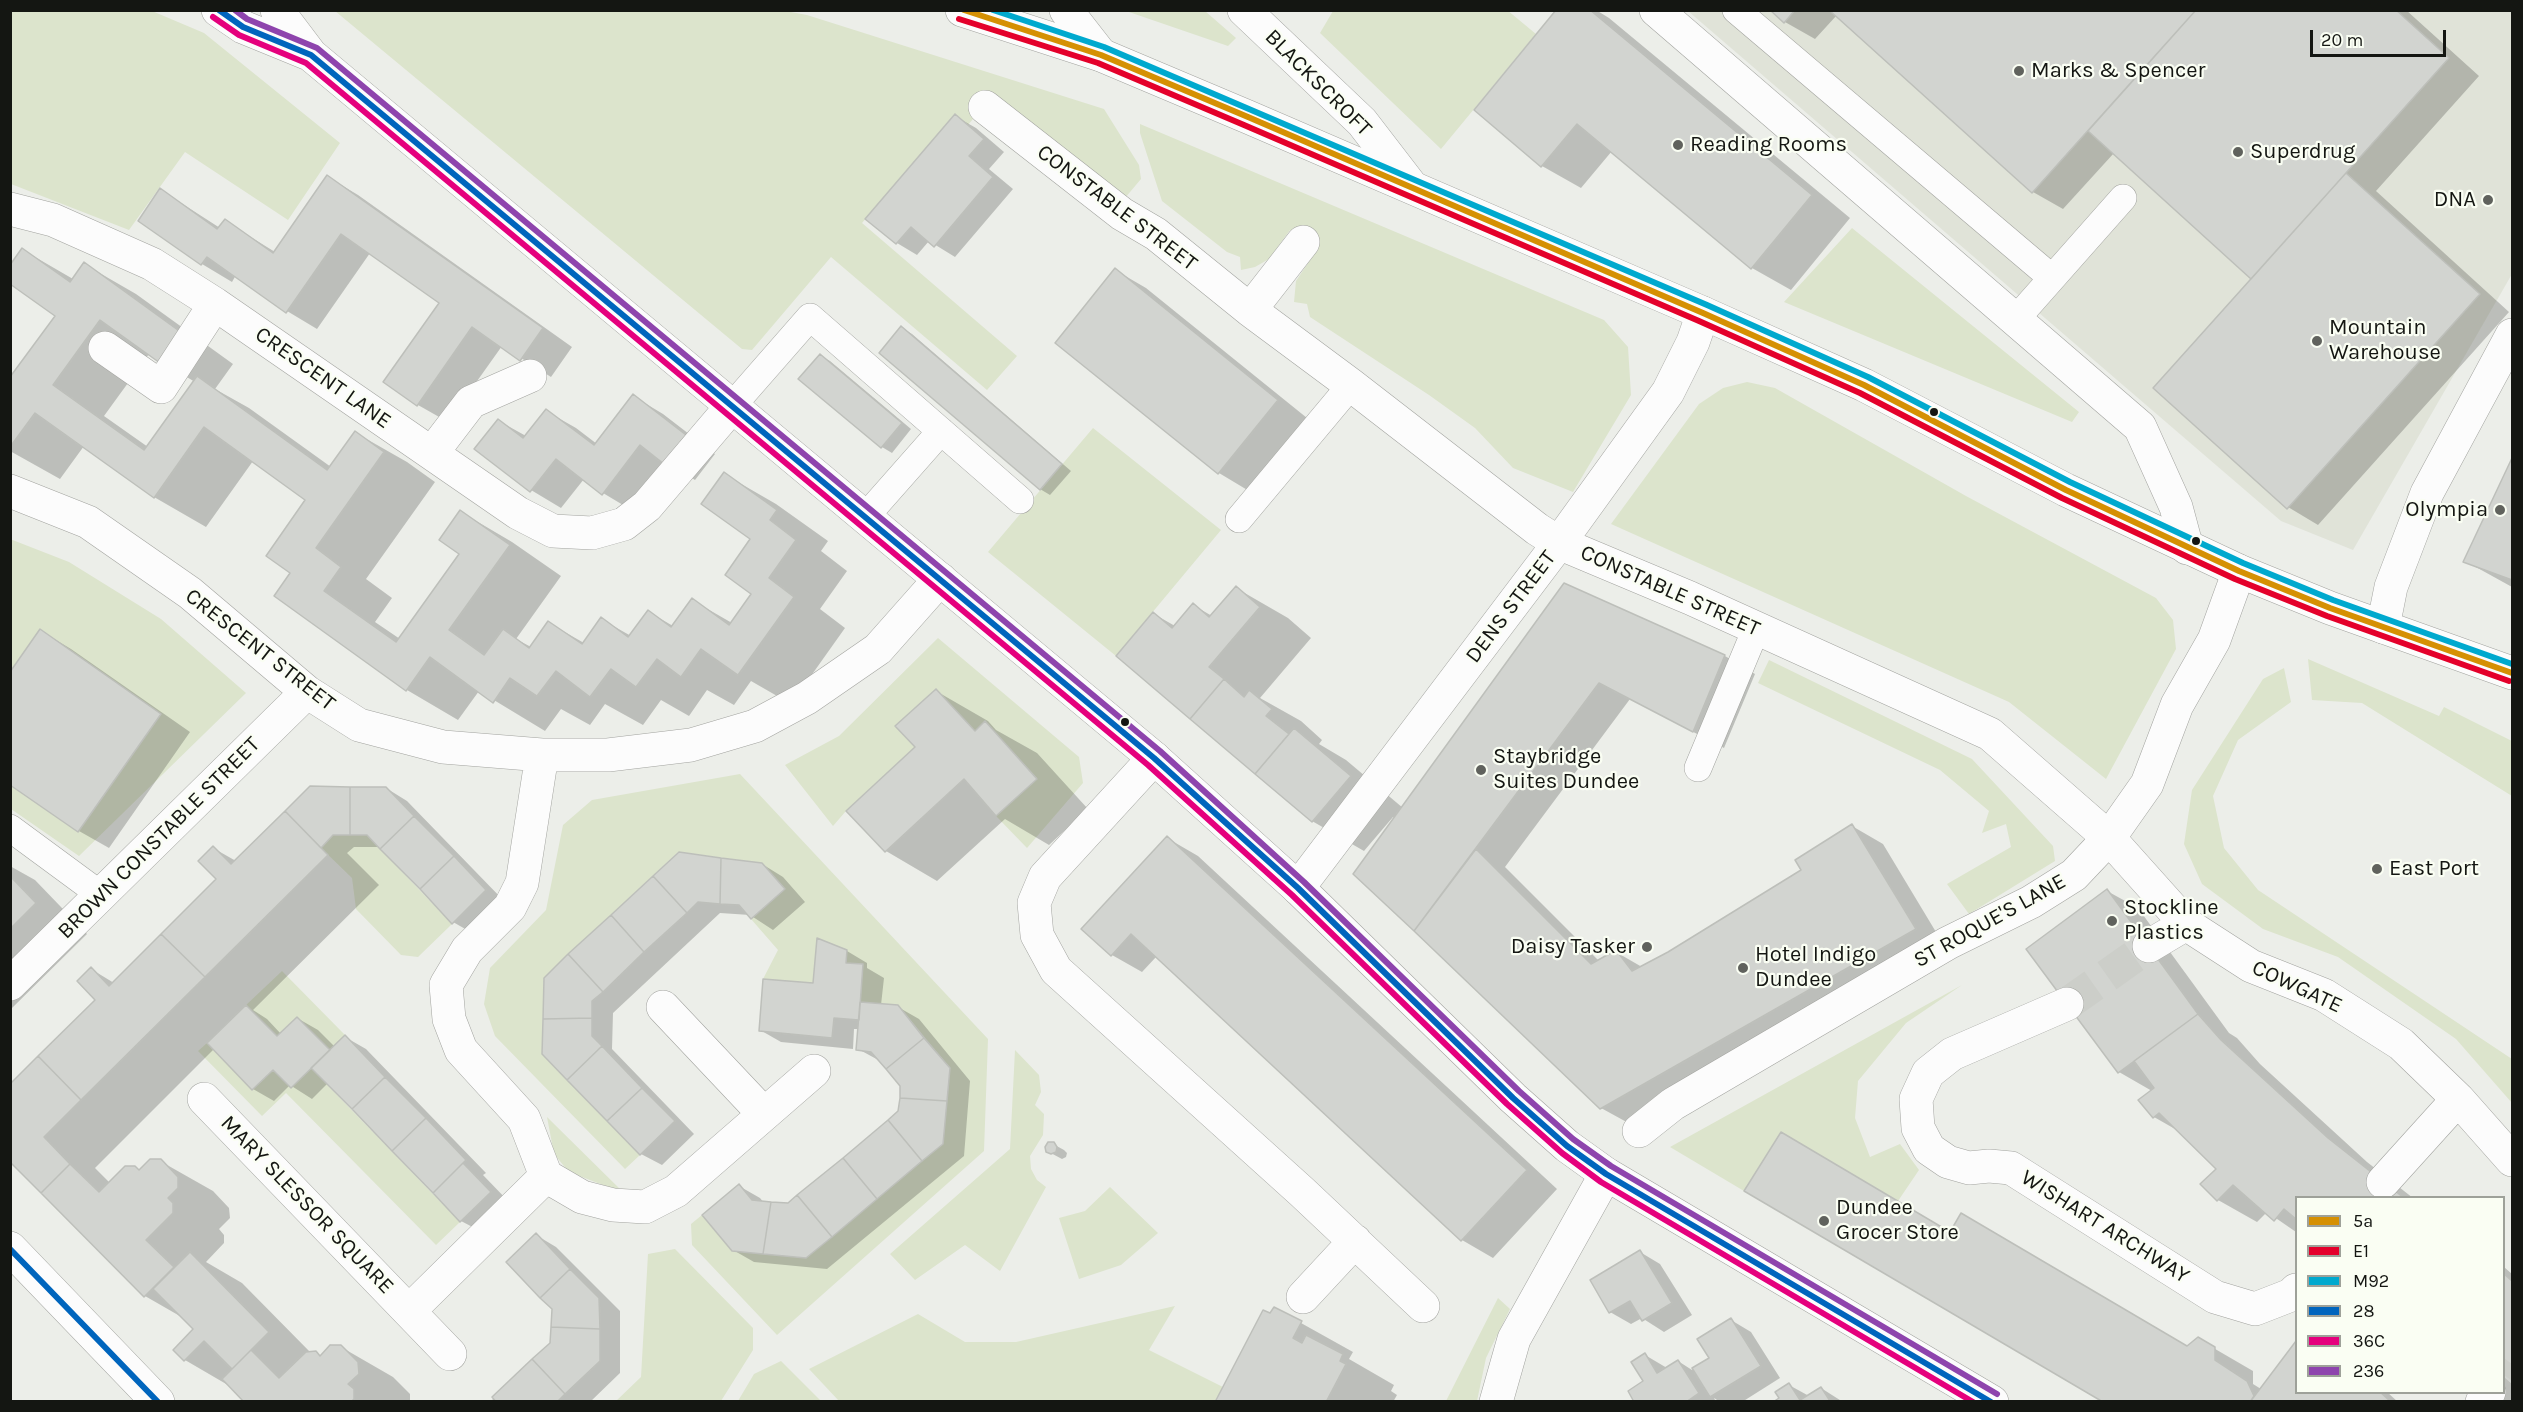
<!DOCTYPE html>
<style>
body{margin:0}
#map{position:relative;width:2523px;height:1412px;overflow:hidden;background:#eceee9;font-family:Karla,sans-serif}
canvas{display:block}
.frame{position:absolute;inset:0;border:12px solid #141612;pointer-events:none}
.legend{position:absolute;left:2295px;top:1196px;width:210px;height:198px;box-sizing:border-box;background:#fafef3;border:2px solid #9ea199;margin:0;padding:8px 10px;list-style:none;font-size:18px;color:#141612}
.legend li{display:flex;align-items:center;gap:12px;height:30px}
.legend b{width:30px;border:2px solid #9ea199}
.scale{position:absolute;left:2310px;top:30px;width:136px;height:27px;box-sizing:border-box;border:3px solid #141612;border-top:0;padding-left:8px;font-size:18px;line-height:21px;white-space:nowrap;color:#141612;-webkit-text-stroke:4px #fafef3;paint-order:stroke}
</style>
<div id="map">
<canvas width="2523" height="1412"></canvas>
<div class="frame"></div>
<ul class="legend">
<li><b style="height:8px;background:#d59003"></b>5a</li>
<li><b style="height:8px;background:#e4002b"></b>E1</li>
<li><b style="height:8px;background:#00a9ce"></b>M92</li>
<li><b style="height:8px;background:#0065bd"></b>28</li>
<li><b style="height:8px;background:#e5007d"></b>36C</li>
<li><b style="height:8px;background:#8e44ad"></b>236</li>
</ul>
<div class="scale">20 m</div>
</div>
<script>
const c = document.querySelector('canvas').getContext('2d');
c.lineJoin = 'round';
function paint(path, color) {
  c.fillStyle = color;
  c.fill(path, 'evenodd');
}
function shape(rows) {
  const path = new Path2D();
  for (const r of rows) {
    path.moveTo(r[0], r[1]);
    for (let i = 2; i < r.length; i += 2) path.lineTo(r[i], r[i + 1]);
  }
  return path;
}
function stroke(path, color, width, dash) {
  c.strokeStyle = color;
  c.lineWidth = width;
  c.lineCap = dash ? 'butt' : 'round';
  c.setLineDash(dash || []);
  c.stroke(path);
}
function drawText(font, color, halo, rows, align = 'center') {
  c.font = font + ' Karla,sans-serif';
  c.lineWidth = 4.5;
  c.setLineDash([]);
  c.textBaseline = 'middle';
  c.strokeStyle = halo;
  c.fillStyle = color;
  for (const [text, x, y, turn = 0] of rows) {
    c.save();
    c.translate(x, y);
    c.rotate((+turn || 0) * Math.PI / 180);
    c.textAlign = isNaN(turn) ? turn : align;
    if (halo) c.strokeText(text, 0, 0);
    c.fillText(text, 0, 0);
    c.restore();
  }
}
const built = shape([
 [1688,11,2512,11,2512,274,2353,550,2281,521]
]);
const green = shape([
 [780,10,807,15,1104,109,1139,165,1141,179,1125,198,991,97,968,125,955,114,862,223,1017,356,987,390,831,257,752,350,742,349,335,11],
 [1507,10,1536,34,1441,149,1320,33,1333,11],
 [10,11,152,11,204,33,340,143,288,220,185,152,129,230,11,184],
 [1126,11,1205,11,1236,38,1228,46],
 [1140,124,1604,320,1628,347,1631,395,1573,492,1513,468,1475,428,1429,395,1310,317,1307,304,1294,302,1296,281,1318,248,1290,230,1269,259,1255,267,1241,270,1240,257,1227,252,1162,201,1140,133],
 [1852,228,2079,412,2072,422,1784,302],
 [1747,382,1775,388,1966,496,2156,598,2173,620,2176,649,2106,779,2009,702,1611,524,1699,404,1723,388],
 [1093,428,1221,530,1116,656,988,552],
 [10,539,69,562,161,619,246,693,79,856,11,809],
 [938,638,1079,757,1083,783,1027,848,996,816,1037,778,985,722,975,731,936,689,895,726,915,747,846,811,833,826,785,765,839,736],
 [2308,659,2439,716,2444,707,2512,741,2512,796,2362,703,2312,700],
 [1769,660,1972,759,2053,846,2055,861,1969,914,1947,884,2011,847,2006,824,1982,833,1989,811,1940,770,1758,683],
 [2284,668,2291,702,2238,740,2213,796,2224,848,2258,890,2512,1059,2512,1103,2456,1039,2338,957,2263,929,2202,884,2184,844,2192,790,2263,679],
 [740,774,988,1039,984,1151,777,1335,692,1245,691,1224,702,1215,732,1251,806,1258,943,1144,950,1068,898,1005,860,1002,863,965,846,963,847,950,817,938,813,983,763,979,778,950,751,919,785,889,762,863,678,852,544,978,542,1054,640,1155,625,1169,495,1036,484,1004,490,968,546,910,563,825,592,800],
 [333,835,367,835,452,924,418,957,401,955,356,909,352,878,321,848],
 [282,971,345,1035,330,1050,297,1017,277,1036,246,1005],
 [1962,985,1906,1023,1858,1081,1855,1118,1870,1157,1900,1144,1919,1170,1898,1201,1781,1132,1744,1191,1670,1147],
 [207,1043,252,1090,273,1070,311,1068,460,1222,436,1245,286,1093,262,1116,198,1051],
 [1015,1050,1039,1075,1041,1092,1035,1105,1044,1114,1043,1135,1030,1156,1031,1169,1037,1180,1046,1187,1000,1271,965,1245,915,1280,890,1254,1010,1149],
 [547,1117,624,1193,569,1172,554,1154],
 [1110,1187,1158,1233,1121,1265,1079,1279,1059,1218,1085,1211],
 [675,1249,753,1328,753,1350,721,1401,616,1401,641,1377,648,1254],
 [1498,1298,1510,1309,1486,1358,1477,1401,1446,1401],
 [1175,1306,1149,1350,1223,1387,1215,1401,839,1401,809,1369,918,1314,965,1342,1016,1342],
 [781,1361,821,1401,738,1401,754,1374]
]);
const shadow = shape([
 [1558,10,1596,10,1609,18,1850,218,1791,290,1752,268,1612,151,1581,188,1542,166],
 [1772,10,2406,10,2479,76,2376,191,2509,312,2318,525,2288,507,2253,278,2114,153,2063,209,2033,192,1837,15,1815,39,1785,22],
 [955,116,976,128,1004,152,989,169,1013,189,955,257,929,241,917,255,897,243,868,219],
 [328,177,358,195,572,347,551,377,502,346,448,422,418,405,441,303,370,253,317,329,287,311,236,275,232,282,202,264,140,220,161,190,220,228,225,221,275,252],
 [23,250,73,279,84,264,136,294,233,364,215,389,249,408,331,467,356,433,407,462,435,482,366,579,392,598,375,622,400,639,461,553,461,512,512,542,561,576,516,639,531,647,549,623,584,643,601,619,631,636,649,612,673,626,692,600,732,623,753,593,752,539,724,474,776,504,828,541,821,551,847,571,820,609,845,628,791,704,751,681,734,705,707,690,689,716,661,700,643,725,605,704,590,725,561,709,545,731,479,691,458,720,407,690,292,573,307,500,253,461,206,527,154,497,84,446,60,479,10,451,10,379,57,315],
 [149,354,195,382,148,447,104,416],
 [1115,270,1146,288,1307,418,1249,491,1219,473,1057,343],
 [902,328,912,334,1071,471,1050,495,1040,489],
 [820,356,830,361,911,429,892,453,882,447,800,379],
 [633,396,663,414,715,454,695,480,669,464,633,511,603,493,584,479,561,508,531,490,476,449,499,421,526,436,546,411,576,428,597,444],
 [2512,462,2512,587,2465,561],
 [1564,585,1725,656,1755,674,1724,748,1630,699,1505,867,1599,961,1616,952,1642,967,1669,953,1803,870,1852,826,1883,844,1945,947,1632,1125,1601,1108,1355,874,1395,818,1393,817,1364,851,1312,821,1154,614,1175,626,1193,605,1212,616,1236,588,1288,618,1311,638,1260,698,1301,721,1322,740,1319,744,1346,760,1403,808],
 [41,631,71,649,190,732,109,848,79,831],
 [936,691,988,721,996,730,1037,753,1088,809,1049,845,1005,819,937,881,886,851],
 [386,788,407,801,506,903,474,934,453,922,380,847,354,847,347,853,379,885,253,1010,267,1019,281,1034,297,1018,318,1030,335,1047,345,1037,366,1049,486,1173,483,1175,511,1204,482,1232,461,1221,328,1083,312,1099,290,1085,274,1101,253,1089,214,1049,95,1168,110,1183,135,1167,141,1171,160,1161,213,1191,229,1208,230,1218,219,1229,224,1235,224,1243,206,1262,242,1283,311,1353,321,1356,341,1347,393,1377,410,1394,410,1402,246,1402,233,1388,185,1360,195,1329,185,1319,145,1296,10,1159,97,1000,91,969,114,983,218,879,213,848,236,861],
 [1167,838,1198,856,1557,1189,1493,1258,1462,1240,1157,956,1142,972,1112,955],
 [679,854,762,864,783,877,805,902,773,930,750,915,720,913,613,1013,612,1049,694,1134,662,1165,641,1154,544,1054],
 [10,866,35,880,87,934,10,1010],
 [2107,891,2138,908,2229,1033,2237,1038,2260,1064,2367,1162,2413,1198,2296,1198,2296,1232,2267,1212,2257,1222,2218,1200,2218,1169,2182,1133,2154,1117,2152,1091,2119,1072],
 [847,951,867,963,867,968,884,978,881,1005,898,1007,919,1019,970,1081,964,1156,827,1269,754,1262,733,1250,739,1186,760,1198,764,1203,788,1205,900,1112,902,1086,882,1062,858,1049,859,1029,854,1029,853,1049,781,1042,760,1030,814,985],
 [1053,1144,1064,1150,1067,1153,1066,1157,1062,1159,1047,1151],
 [1951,1234,2188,1347,2198,1339,2253,1371,2253,1384,2261,1389,2296,1343,2296,1392,2387,1392,2398,1402,2106,1402],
 [536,1235,556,1247,620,1311,620,1373,590,1402,490,1402,551,1344,553,1308],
 [1640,1252,1660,1264,1692,1315,1664,1332,1642,1318,1631,1324,1610,1312],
 [2504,1267,2512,1274,2512,1402,2494,1402,2504,1392],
 [1731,1320,1751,1332,1780,1378,1742,1402,1720,1402,1714,1398,1716,1402,1636,1402,1645,1382,1645,1355,1667,1368,1678,1361,1692,1370,1711,1358],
 [1301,1323,1353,1352,1349,1359,1394,1385,1391,1391,1397,1395,1393,1402,1217,1402],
 [1789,1385,1809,1396,1821,1388,1843,1402,1776,1402,1781,1398]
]);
const building = shape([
 [1556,10,1590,10,1812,195,1751,269,1577,124,1541,167,1474,110,1556,10],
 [1770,10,1795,10,1784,23,1770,10],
 [1829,10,2196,10,2032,193,1829,10],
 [2196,10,2396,10,2449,58,2251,279,2088,131,2196,10],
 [955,114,984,139,969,156,993,177,934,247,911,227,896,244,865,219,955,114],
 [2346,173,2480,294,2287,509,2153,388,2346,173],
 [327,175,543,328,520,361,472,327,417,406,383,382,439,303,341,234,286,313,207,257,201,265,138,221,160,188,217,229,225,219,273,253,327,175],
 [22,248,70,282,84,262,182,333,160,363,100,320,53,385,144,450,197,376,327,470,355,431,384,452,316,548,341,567,324,591,396,642,459,554,439,540,460,510,510,545,449,630,484,655,503,629,529,648,548,621,582,644,601,617,628,637,648,610,671,627,692,598,729,625,751,594,725,575,750,539,701,504,724,472,777,510,770,520,796,540,769,578,794,597,738,675,701,649,681,677,657,659,636,687,611,669,590,697,556,671,537,696,510,678,493,703,430,657,406,691,274,596,290,573,266,556,305,500,204,427,154,498,35,413,10,447,10,377,55,316,10,284,10,265,22,248],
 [1115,268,1278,400,1218,474,1055,343,1115,268],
 [901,326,1062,464,1040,490,879,353,901,326],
 [820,354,902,423,881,448,798,379,820,354],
 [633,394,686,435,664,464,640,445,602,495,556,459,530,492,474,449,498,419,523,438,546,409,594,445,633,394],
 [2512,458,2512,580,2463,562,2512,458],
 [1564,583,1725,655,1693,732,1599,683,1414,931,1353,874,1564,583],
 [1236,586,1260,607,1209,667,1224,679,1190,719,1116,656,1153,612,1172,628,1193,603,1209,617,1236,586],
 [40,629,161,714,78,832,10,785,10,672,40,629],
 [1224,679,1244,697,1249,690,1272,709,1266,716,1289,734,1255,774,1190,719,1224,679],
 [936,689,975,731,985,721,1037,779,996,816,964,779,885,852,846,811,915,747,895,726,936,689],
 [1294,728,1351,776,1312,822,1255,774,1294,728],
 [310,786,350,787,350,835,333,835,321,848,285,811,310,786],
 [350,787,386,787,414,816,380,849,367,835,350,835,350,787],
 [285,811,328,855,205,977,161,934,216,879,198,861,213,846,231,864,285,811],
 [414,816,454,856,420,889,380,849,414,816],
 [1852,824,1916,929,1600,1109,1414,931,1476,849,1591,964,1616,950,1632,971,1668,952,1801,870,1795,860,1852,824],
 [1167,836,1527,1170,1461,1241,1131,934,1111,956,1081,929,1167,836],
 [679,852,721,858,720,904,698,902,687,913,653,876,679,852],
 [454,856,486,890,452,924,420,889,454,856],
 [721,858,762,863,785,889,751,919,739,905,720,904,721,858],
 [10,876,36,903,10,929,10,876],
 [653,876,687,913,644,952,611,915,653,876],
 [2107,889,2198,1014,2118,1073,2026,949,2107,889],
 [611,915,644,952,603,992,568,954,611,915],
 [161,934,205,977,81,1100,38,1056,95,1000,77,981,91,967,109,986,161,934],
 [817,938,847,950,846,963,863,964,859,1020,834,1018,832,1038,759,1031,763,979,813,983,817,938],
 [568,954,603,992,592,1001,592,1018,543,1019,544,978,568,954],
 [860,1002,898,1005,924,1038,886,1069,871,1052,856,1050,860,1002],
 [246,1005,277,1036,297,1017,330,1050,291,1088,273,1070,252,1090,207,1043,246,1005],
 [2198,1014,2221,1040,2328,1138,2404,1198,2296,1198,2296,1219,2284,1209,2274,1221,2233,1185,2217,1201,2200,1184,2216,1169,2159,1113,2153,1118,2138,1100,2154,1088,2134,1061,2198,1014],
 [592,1018,592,1036,602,1046,567,1080,542,1054,543,1019,592,1018],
 [345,1035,385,1077,352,1109,311,1068,345,1035],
 [924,1038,950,1068,947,1101,900,1098,900,1086,886,1069,924,1038],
 [602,1046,642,1088,607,1121,567,1080,602,1046],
 [38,1056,81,1100,44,1137,70,1164,41,1193,10,1162,10,1084,38,1056],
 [385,1077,426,1118,392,1151,352,1109,385,1077],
 [642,1088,675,1121,640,1155,607,1121,642,1088],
 [900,1098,947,1101,943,1144,922,1161,888,1120,898,1111,900,1098],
 [426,1118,466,1160,433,1193,392,1151,426,1118],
 [888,1120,922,1161,877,1199,843,1158,888,1120],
 [1781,1132,1950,1232,1961,1213,2187,1346,2198,1337,2215,1347,2215,1360,2247,1381,2254,1396,2250,1402,2103,1402,1744,1191,1781,1132],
 [1048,1142,1054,1142,1057,1147,1056,1152,1051,1154,1046,1152,1045,1147,1048,1142],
 [843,1158,877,1199,832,1237,797,1195,843,1158],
 [150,1159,161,1159,178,1177,178,1188,168,1198,173,1203,173,1213,146,1240,174,1267,144,1297,41,1193,70,1164,99,1192,125,1166,135,1166,139,1170,150,1159],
 [463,1163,491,1192,460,1222,433,1193,463,1163],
 [739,1184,752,1200,771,1202,763,1254,732,1251,702,1215,739,1184],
 [797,1195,832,1237,806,1258,763,1254,771,1202,788,1203,797,1195],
 [536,1233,570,1269,540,1298,506,1262,536,1233],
 [1640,1250,1672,1303,1642,1321,1630,1301,1609,1313,1590,1280,1640,1250],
 [190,1252,269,1332,232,1369,204,1341,184,1361,173,1350,193,1329,153,1289,190,1252],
 [570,1269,599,1298,600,1329,551,1327,552,1309,540,1298,570,1269],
 [2504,1274,2512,1281,2512,1385,2504,1378,2504,1274],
 [1274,1307,1302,1321,1293,1338,1302,1343,1306,1335,1343,1354,1340,1361,1346,1364,1326,1402,1215,1402,1263,1310,1270,1313,1274,1307],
 [1731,1318,1761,1366,1710,1397,1692,1368,1709,1358,1697,1339,1731,1318],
 [551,1327,600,1329,600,1361,565,1394,532,1359,550,1343,551,1327],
 [2296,1341,2296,1392,2380,1392,2391,1402,2250,1402,2296,1341],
 [330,1345,341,1345,358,1362,359,1374,348,1384,354,1389,354,1399,351,1402,244,1402,222,1379,251,1350,279,1378,306,1352,316,1351,320,1356,330,1345],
 [1645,1353,1657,1373,1678,1360,1699,1393,1686,1402,1634,1402,1628,1391,1643,1381,1631,1362,1645,1353],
 [532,1359,565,1394,557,1402,496,1402,492,1397,532,1359],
 [1789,1383,1800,1400,1821,1387,1830,1401,1773,1402,1779,1398,1775,1392,1789,1383]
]);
const minorTunnel = shape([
 [2067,1004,2149,946],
 [2504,1375,2512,1364]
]);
const service = shape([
 [1736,10,2052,278],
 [2016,319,2123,198],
 [733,405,810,317,1020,500],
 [866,516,941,431],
 [1239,519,1351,385],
 [1698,768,1756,629],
 [10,828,101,895]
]);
const minor = shape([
 [1656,10,2140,427,2176,507,2187,548],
 [985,107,1122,214,1156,234,1250,310,1351,385,1537,529,1559,543,1690,598,1990,734,2109,838,2186,924,2251,966,2324,995,2401,1044,2458,1099,2512,1160],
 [10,209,53,220,152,264,215,304,518,513,553,531,592,533,624,524,647,506,733,405],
 [1250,310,1303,242],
 [105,348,161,387,215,304],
 [432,453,471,402,530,376],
 [10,491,88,522,190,593,307,692,359,725,443,747,542,755,608,755,691,745,755,726,807,698,878,649,940,579],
 [2383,627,2391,587,2427,493,2512,335],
 [542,755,522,883,510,907,467,950,446,985,449,1019,461,1050,524,1119,546,1176,582,1197,613,1205,645,1207,676,1191,814,1071],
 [1154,758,1045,877,1034,903,1037,935,1056,970,1302,1192,1423,1306],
 [1298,888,1559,543,1668,392,1693,342,1703,313],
 [2149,946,2186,924],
 [10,984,307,692],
 [2067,1004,1952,1054,1928,1073,1916,1099,1918,1128,1929,1149,1948,1162,1969,1168,1989,1166,2011,1168,2215,1297,2255,1309,2291,1295,2296,1290],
 [663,1007,764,1114],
 [204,1099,450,1354],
 [1639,1131,1673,1104,1948,943,2031,902,2074,875,2109,838,2147,784,2177,705,2214,640,2239,571],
 [2383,1182,2458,1099],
 [1303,1297,1355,1241],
 [409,1311,546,1176],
 [1496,1402,1514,1339,1606,1174],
 [2482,1402,2489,1392]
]);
const tertiary = shape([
 [218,10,243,27,309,54],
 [277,10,311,55,1154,758,1298,888,1513,1098,1567,1146,1606,1174,1992,1402],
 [1066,10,1101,55],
 [1244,10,1362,122,1412,187]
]);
const secondary = shape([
 [10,1248,158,1402]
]);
const primary = shape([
 [962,10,1101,55,1248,117,1703,313,1864,385,2066,490,2239,571,2330,608,2512,673]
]);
const bus1 = shape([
 [964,10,1101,55,1248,117,1703,313,1864,385,2066,490,2239,571,2330,608,2512,673]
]);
const bus2 = shape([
 [959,19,1098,63,1244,125,1699,321,1860,393,2062,498,2235,579,2327,616,2509,681]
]);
const bus3 = shape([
 [993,10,1104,47,1707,305,1868,377,2070,482,2243,563,2333,600,2512,664]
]);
const bus4 = shape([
 [219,10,243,27,311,55,1154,758,1298,888,1513,1098,1567,1146,1606,1174,1991,1402],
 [10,1249,158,1402]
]);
const bus5 = shape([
 [213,17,239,35,306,63,1148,765,1292,895,1507,1104,1562,1153,1601,1182,1973,1402]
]);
const bus6 = shape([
 [235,10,247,19,317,48,1160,751,1304,882,1519,1091,1573,1139,1611,1166,1997,1394]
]);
const markers = [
 [2019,71,6,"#60625d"],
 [1678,145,6,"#60625d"],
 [2238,152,6,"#60625d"],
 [2488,200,6,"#60625d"],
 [2317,341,6,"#60625d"],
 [1934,412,5,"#141612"],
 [2500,510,6,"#60625d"],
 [2196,541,5,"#141612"],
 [1125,722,5,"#141612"],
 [1481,770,6,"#60625d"],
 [2377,869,6,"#60625d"],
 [2112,921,6,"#60625d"],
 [1647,947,6,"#60625d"],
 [1743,968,6,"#60625d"],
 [1824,1221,6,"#60625d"]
];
const poiNames = [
 ["Marks & Spencer",2031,71],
 ["Reading Rooms",1690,145],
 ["Superdrug",2250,152],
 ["DNA",2476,200,"right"],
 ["Mountain",2329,328],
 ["Warehouse",2329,353],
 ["Olympia",2488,510,"right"],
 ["Staybridge",1493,757],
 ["Suites Dundee",1493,782],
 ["East Port",2389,869],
 ["Stockline",2124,908],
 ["Plastics",2124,933],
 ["Daisy Tasker",1635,947,"right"],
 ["Hotel Indigo",1755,955],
 ["Dundee",1755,980],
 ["Dundee",1836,1208],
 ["Grocer Store",1836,1233]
];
const streetNames = [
 ["BLACKSCROFT",1318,83,45],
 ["CONSTABLE STREET",1117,208,37],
 ["CRESCENT LANE",323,378,35],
 ["CONSTABLE STREET",1670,591,24],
 ["DENS STREET",1511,607,-53],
 ["CRESCENT STREET",260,650,38],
 ["BROWN CONSTABLE STREET",159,838,-45],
 ["ST ROQUE'S LANE",1990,921,-29],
 ["COWGATE",2297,987,25],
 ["MARY SLESSOR SQUARE",307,1205,46],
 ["WISHART ARCHWAY",2105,1227,32]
];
paint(built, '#e0e3d8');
paint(green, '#dce4cc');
paint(shadow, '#0003');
paint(building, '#d2d4d0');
stroke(building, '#bdbfba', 1.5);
stroke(minorTunnel, '#cccec9', 33, [33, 16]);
stroke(service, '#a2a39f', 28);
stroke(minor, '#a2a39f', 34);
stroke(tertiary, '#a2a39f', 34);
stroke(secondary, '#a2a39f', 34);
stroke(primary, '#a2a39f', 34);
stroke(service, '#fcfcfc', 27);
stroke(minor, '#fcfcfc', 33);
stroke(tertiary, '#fcfcfc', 33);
stroke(secondary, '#fcfcfc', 33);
stroke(primary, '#fcfcfc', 33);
stroke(bus1, '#d59003', 6);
stroke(bus2, '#e4002b', 6);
stroke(bus3, '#00a9ce', 6);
stroke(bus4, '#0065bd', 6);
stroke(bus5, '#e5007d', 6);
stroke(bus6, '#8e44ad', 6);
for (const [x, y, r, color] of markers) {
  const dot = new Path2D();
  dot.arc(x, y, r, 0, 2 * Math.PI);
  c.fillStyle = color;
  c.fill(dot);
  stroke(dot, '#fafef3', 2);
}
drawText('22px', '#141612', '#fafef3', poiNames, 'left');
drawText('22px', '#141612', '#fafef3', streetNames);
</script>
